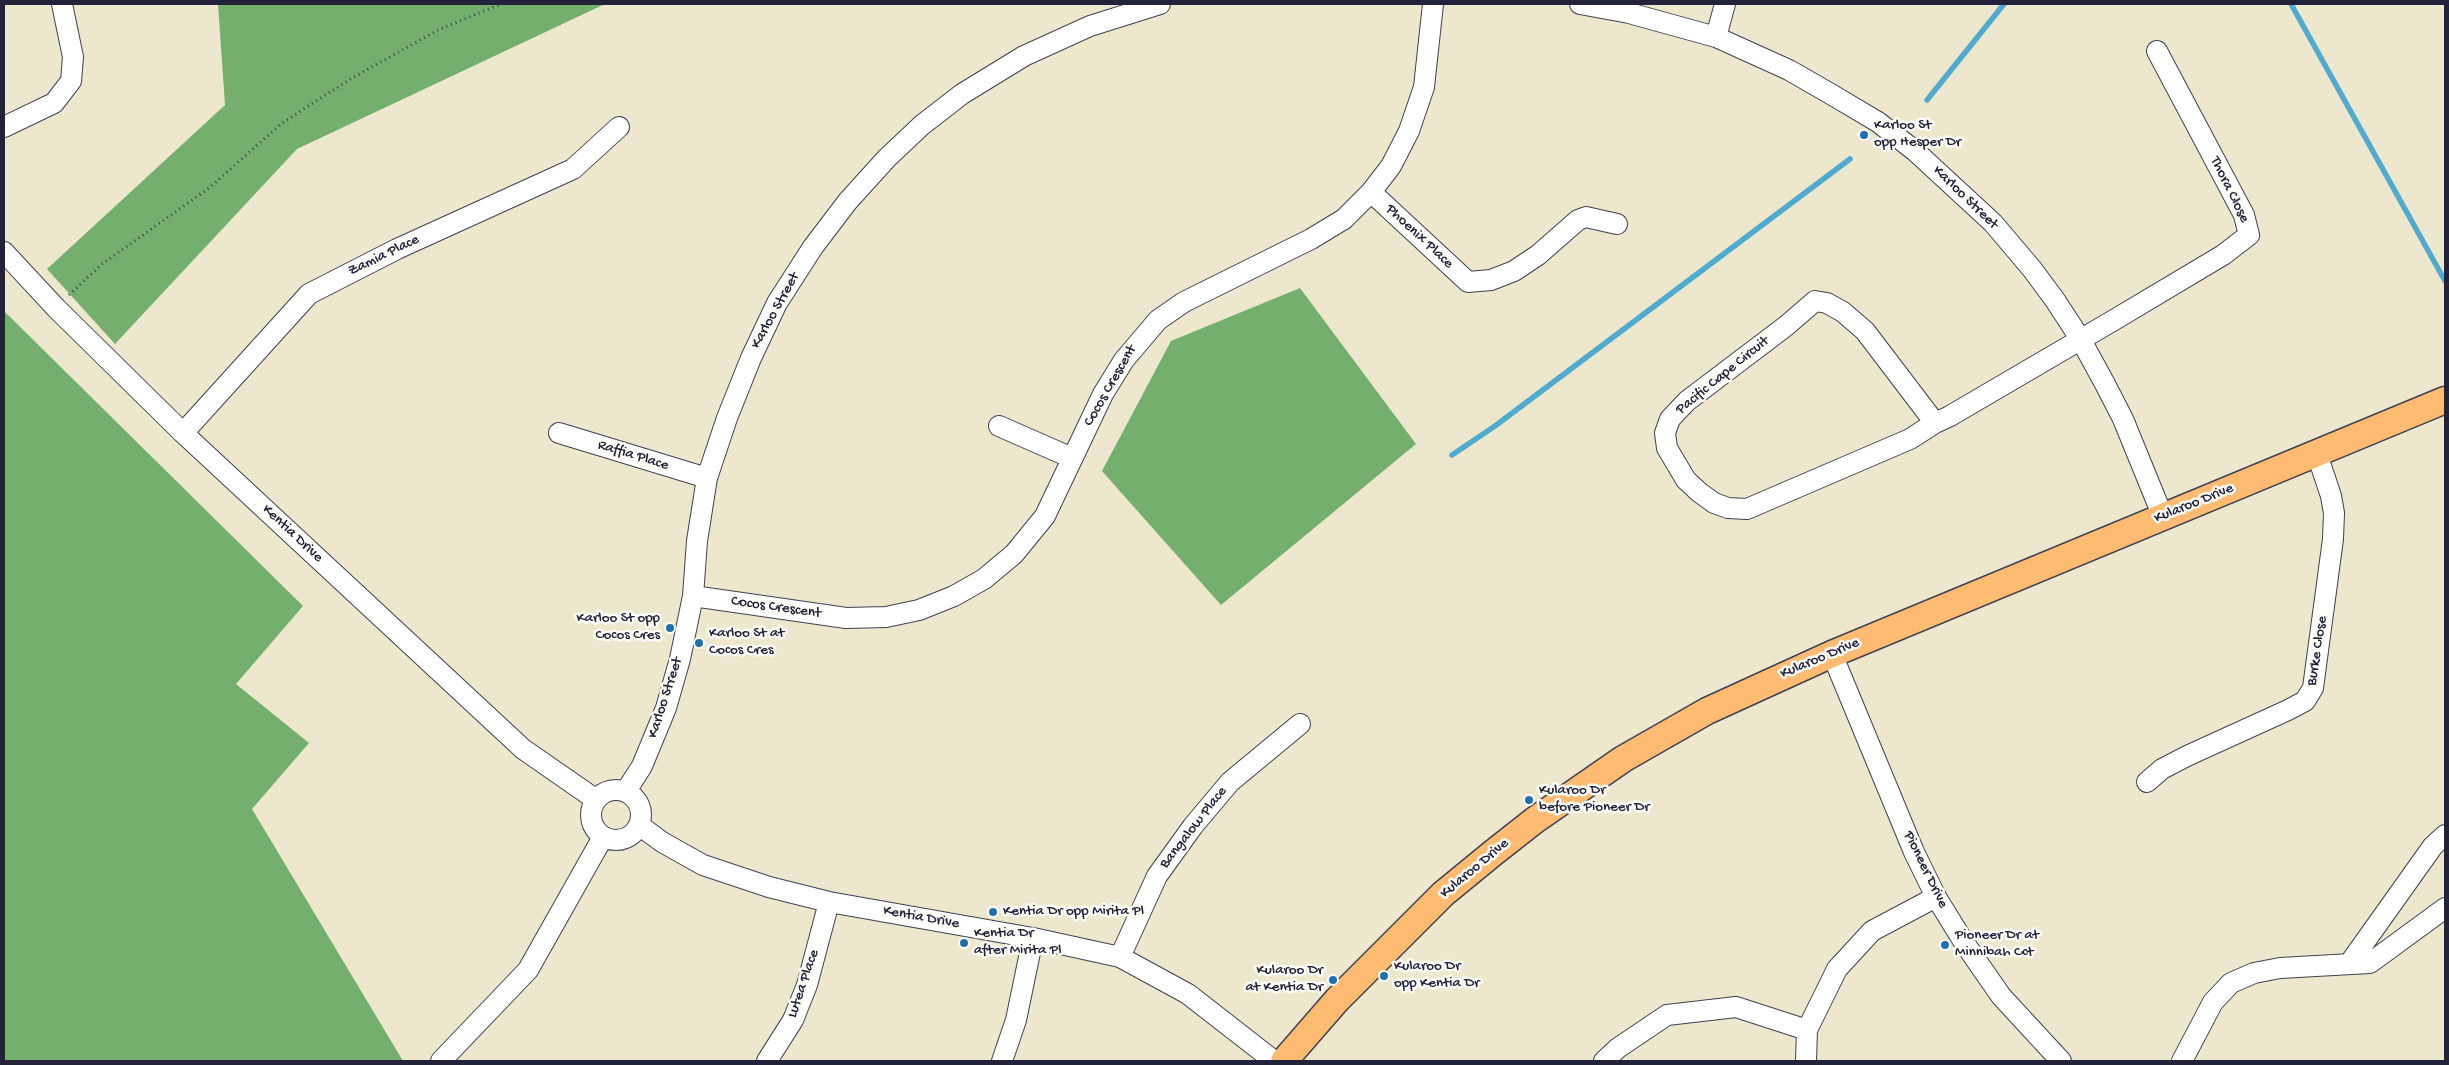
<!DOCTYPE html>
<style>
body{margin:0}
#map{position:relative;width:2449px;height:1065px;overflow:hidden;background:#ede8cd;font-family:"Gochi Hand",sans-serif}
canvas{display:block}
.frame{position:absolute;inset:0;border:5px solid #22223b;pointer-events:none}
</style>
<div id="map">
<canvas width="2449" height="1065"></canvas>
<div class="frame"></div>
</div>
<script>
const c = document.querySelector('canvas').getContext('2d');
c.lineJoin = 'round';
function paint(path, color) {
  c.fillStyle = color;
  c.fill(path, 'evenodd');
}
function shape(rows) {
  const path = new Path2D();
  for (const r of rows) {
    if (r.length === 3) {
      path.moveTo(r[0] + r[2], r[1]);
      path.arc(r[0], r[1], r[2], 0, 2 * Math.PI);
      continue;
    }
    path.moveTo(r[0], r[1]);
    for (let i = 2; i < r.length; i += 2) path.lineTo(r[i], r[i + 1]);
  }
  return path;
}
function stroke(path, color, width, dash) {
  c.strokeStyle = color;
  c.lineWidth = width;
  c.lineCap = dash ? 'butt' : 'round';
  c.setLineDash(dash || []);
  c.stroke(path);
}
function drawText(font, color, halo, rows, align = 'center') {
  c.font = font + ' "Gochi Hand",sans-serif';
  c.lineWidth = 5;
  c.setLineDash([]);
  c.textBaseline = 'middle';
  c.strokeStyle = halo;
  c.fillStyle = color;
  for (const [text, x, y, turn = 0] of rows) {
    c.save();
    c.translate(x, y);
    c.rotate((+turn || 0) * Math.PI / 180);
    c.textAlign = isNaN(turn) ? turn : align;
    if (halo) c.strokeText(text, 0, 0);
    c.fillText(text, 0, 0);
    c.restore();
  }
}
const forest = shape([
 [218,4,605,4,297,149,115,344,47,269,225,105],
 [1300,288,1416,444,1221,605,1102,471,1171,341],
 [4,311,303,606,236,684,309,743,252,809,403,1061,4,1061]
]);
const stream = shape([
 [2291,4,2445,281],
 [1927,100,2004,4],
 [1452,455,1495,426,1850,159]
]);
const path = shape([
 [69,295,102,264,209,188,282,123,352,78,440,29,501,4]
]);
const minor = shape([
 [1580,4,1629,13,1716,37,1789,70,1829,93,1878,122,1915,151,1993,223,2032,269,2055,300,2081,340,2105,384,2123,419,2163,517],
 [1716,37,1725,4],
 [4,127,54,103,71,81,73,57,62,4],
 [1371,192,1468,282,1491,280,1514,271,1538,255,1578,220,1586,217,1617,224],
 [4,252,56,308,183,433,523,749,595,799],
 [1935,423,1910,439,1747,509,1728,508,1714,503,1699,492,1686,480,1667,448,1665,433,1670,419,1687,401,1786,326,1815,301,1827,303,1843,312,1865,331,1935,423,1950,416,2114,320,2223,255,2249,235,2244,215,2157,51],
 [999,426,1072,458],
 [183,433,309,294,397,249,573,169,619,127],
 [559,433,707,478],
 [693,596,846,618,886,617,919,610,954,596,984,579,1014,554,1045,516,1103,394,1124,360,1158,320,1184,302,1311,239,1344,219,1371,192,1391,166,1409,131,1424,87,1433,4],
 [1832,654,1914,852,1936,897,1965,944,2001,996,2061,1061],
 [2147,782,2162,769,2187,756,2288,710,2305,701,2313,688,2333,539,2334,513,2331,496,2317,454],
 [616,815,25],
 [626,791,642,766,666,708,680,659,693,596,697,541,707,478,727,418,751,358,777,303,813,247,848,201,887,158,922,125,962,94,1024,56,1090,26,1160,4],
 [639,825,662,842,703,865,769,887,829,902,1033,938,1120,957,1188,994,1274,1061],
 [1120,957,1157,876,1193,826,1230,782,1300,724],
 [2349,964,2433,846,2445,835],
 [441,1061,528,970,603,837],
 [767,1061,793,1020,807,985,829,902],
 [1002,1061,1016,1020,1033,938],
 [1604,1061,1618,1048,1667,1015,1736,1007,1807,1030],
 [1806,1061,1807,1030,1837,969,1872,931,1936,897],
 [2182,1061,2213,1002,2231,983,2254,973,2280,968,2370,963,2445,908]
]);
const major = shape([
 [1284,1061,1337,1000,1443,894,1493,853,1535,820,1623,759,1707,711,1832,654,2445,400]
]);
const markers = [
 [1864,135,5,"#1f6fb2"],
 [670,628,5,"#1f6fb2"],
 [699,643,5,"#1f6fb2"],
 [1529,800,5,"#1f6fb2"],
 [993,912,5,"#1f6fb2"],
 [964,943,5,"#1f6fb2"],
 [1945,945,5,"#1f6fb2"],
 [1384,976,5,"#1f6fb2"],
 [1333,980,5,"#1f6fb2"]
];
const poiNames = [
 ["Karloo St",1874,126],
 ["opp Hesper Dr",1874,143],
 ["Karloo St opp",660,619,"right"],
 ["Cocos Cres",660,636,"right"],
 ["Karloo St at",709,634],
 ["Cocos Cres",709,651],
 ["Kularoo Dr",1539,791],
 ["before Pioneer Dr",1539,808],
 ["Kentia Dr opp Mirita Pl",1003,912],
 ["Kentia Dr",974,934],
 ["after Mirita Pl",974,951],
 ["Pioneer Dr at",1955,936],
 ["Minnibah Cct",1955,953],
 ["Kularoo Dr",1394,967],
 ["opp Kentia Dr",1394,984],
 ["Kularoo Dr",1323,971,"right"],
 ["at Kentia Dr",1323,988,"right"]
];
const streetNames = [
 ["Thora Close",2229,190,64],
 ["Karloo Street",1965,198,44],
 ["Phoenix Place",1419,237,43],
 ["Zamia Place",384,256,-26],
 ["Karloo Street",776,311,-61],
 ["Pacific Cape Circuit",1723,376,-39],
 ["Cocos Crescent",1111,386,-60],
 ["Raffia Place",633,456,17],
 ["Kularoo Drive",2194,504,-22],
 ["Kentia Drive",292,534,43],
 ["Cocos Crescent",776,608,8],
 ["Burke Close",2318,651,-81],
 ["Kularoo Drive",1820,659,-23],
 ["Karloo Street",666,698,-72],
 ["Bangalow Place",1194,828,-52],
 ["Kularoo Drive",1475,869,-40],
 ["Pioneer Drive",1925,870,64],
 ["Kentia Drive",921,918,10],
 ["Lutea Place",804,984,-71]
];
paint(forest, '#75af6d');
stroke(stream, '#51abcf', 5.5);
stroke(minor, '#404051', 22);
stroke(major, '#404051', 29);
stroke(path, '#404051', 3, [1, 4]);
stroke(minor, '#fff', 20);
stroke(major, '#febb71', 26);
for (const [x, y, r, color] of markers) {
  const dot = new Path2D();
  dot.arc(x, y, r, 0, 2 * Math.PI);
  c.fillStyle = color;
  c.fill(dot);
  stroke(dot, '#fdfcf7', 2);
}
drawText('15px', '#22223b', '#fdfcf7', poiNames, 'left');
drawText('15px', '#22223b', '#fdfcf7', streetNames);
</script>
